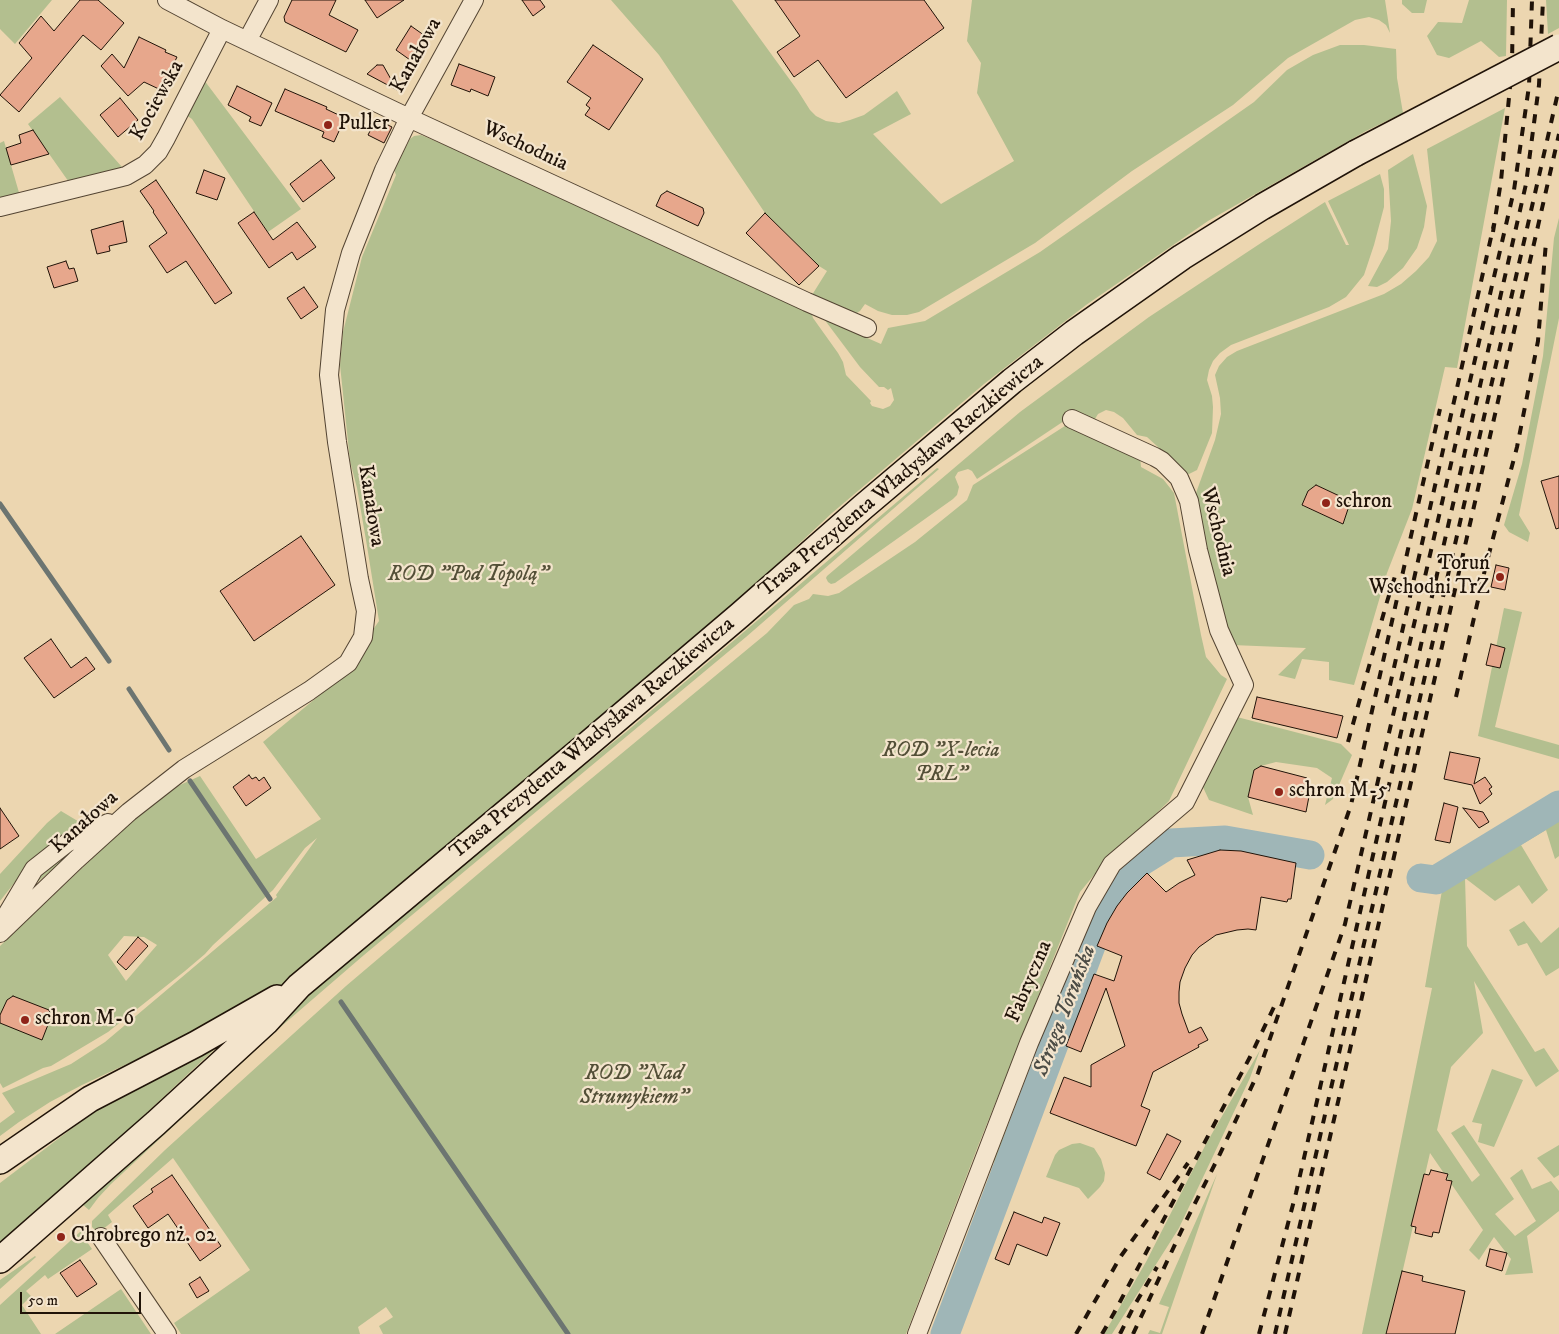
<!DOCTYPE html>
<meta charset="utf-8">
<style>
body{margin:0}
#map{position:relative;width:1559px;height:1334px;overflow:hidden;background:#ecd6b0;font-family:"IM FELL DW Pica",serif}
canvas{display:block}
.scale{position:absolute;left:20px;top:1292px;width:121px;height:22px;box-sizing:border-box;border:2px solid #201308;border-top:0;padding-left:6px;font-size:15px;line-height:18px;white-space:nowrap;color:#201308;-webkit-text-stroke:4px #f3e4cc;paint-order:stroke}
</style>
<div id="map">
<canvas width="1559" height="1334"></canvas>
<div class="scale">50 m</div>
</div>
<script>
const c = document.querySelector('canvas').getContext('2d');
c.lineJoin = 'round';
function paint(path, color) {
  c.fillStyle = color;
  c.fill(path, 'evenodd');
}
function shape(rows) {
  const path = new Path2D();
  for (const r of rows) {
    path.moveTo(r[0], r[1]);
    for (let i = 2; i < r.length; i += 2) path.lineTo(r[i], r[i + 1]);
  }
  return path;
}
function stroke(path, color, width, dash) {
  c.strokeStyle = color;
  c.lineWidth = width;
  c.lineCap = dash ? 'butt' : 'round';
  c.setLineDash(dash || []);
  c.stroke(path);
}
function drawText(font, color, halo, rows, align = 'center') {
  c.font = font + ' "IM FELL DW Pica",serif';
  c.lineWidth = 4.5;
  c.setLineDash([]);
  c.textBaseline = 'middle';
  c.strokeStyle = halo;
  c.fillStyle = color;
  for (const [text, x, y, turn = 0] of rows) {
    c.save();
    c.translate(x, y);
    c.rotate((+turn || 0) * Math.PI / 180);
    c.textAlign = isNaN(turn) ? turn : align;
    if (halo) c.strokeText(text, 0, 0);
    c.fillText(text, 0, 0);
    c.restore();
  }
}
const green = shape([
 [0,0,52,0,15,44,0,29],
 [611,0,732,0,798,91,810,110,816,116,826,121,839,123,850,120,864,115,897,91,911,114,873,134,941,204,1014,161,977,93,981,63,967,41,972,0,1385,0,1390,33,1386,25,1379,20,1369,17,1355,20,1288,58,1233,105,1132,171,1035,243,919,312,907,315,892,315,878,311,865,304,860,311,855,314,812,295,827,271,819,266,765,213,659,55],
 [1402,0,1427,0,1424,13,1412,13,1402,4],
 [1469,0,1507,0,1506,56,1499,57,1481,41,1449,58,1437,55,1427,36,1438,22,1462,23],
 [1546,0,1559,0,1559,28,1548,34],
 [1340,45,1364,45,1396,49,1397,78,1403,113,1366,131,1208,221,1086,305,984,384,832,513,711,626,282,985,242,1011,160,1051,127,1064,82,1085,50,1102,19,1122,0,1136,0,1123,15,1112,2,1093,71,1064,105,1042,277,897,276,895,317,838,305,848,273,890,213,945,205,954,185,971,108,1032,51,1066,43,1068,3,1088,0,1083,0,946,160,794,200,776,256,859,321,819,263,742,333,684,343,673,379,621,367,546,357,488,350,461,340,365,343,332,362,257,396,175,394,170,410,139,414,136,421,135,519,176,551,194,810,309,813,318,838,353,843,362,846,375,871,401,870,403,872,406,883,409,890,406,894,400,891,388,888,390,884,387,879,387,860,367,824,319,881,344,888,328,925,321,1040,252,1254,102,1287,70,1313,55],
 [124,936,144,937,157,945,126,981,108,955],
 [204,80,301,209,268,232,192,119,186,115],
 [60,97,122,167,71,185,28,124],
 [1505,108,1457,368,1445,367,1412,509,1387,573,1354,685,1329,680,1329,662,1302,659,1295,679,1278,675,1306,648,1232,645,1201,544,1196,508,1196,493,1215,440,1221,414,1220,398,1215,375,1219,366,1227,357,1237,351,1384,294,1401,284,1416,271,1429,257,1437,241,1427,149],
 [1316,485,1348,500,1343,524,1303,506,1308,491],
 [4,141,20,196,0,201,0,143],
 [1413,154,1427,206,1424,227,1417,248,1403,268,1387,282,1377,287,1368,286,1388,249,1391,221,1388,170],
 [1380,174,1384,189,1384,207,1374,245,1364,275,1346,297,1329,307,1231,345,1220,353,1213,361,1209,370,1207,380,1212,396,1213,407,1212,433,1197,470,1189,474,1185,473,1161,453,1158,447,1147,437,1137,435,1123,418,1114,412,1106,410,1098,414,1092,424,1073,415,977,479,972,471,968,469,958,472,955,477,959,487,957,495,953,499,835,583,831,584,828,582,826,578,827,576,1020,412,1149,317,1264,241,1325,202,1346,245,1349,245,1328,201],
 [1559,218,1559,318,1519,515,1530,533,1528,542,1509,532,1504,525,1522,464,1543,356,1554,238],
 [1068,424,1140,456,1141,467,1163,479,1174,493,1201,635,1206,657,1221,675,1227,679,1169,801,1099,869,1080,892,978,1146,906,1334,383,1334,379,1326,393,1317,386,1307,358,1327,360,1334,181,1334,174,1323,250,1270,173,1158,108,1215,112,1222,98,1233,92,1227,92,1221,165,1150,346,986,557,807,767,633,794,605,809,599,813,594,828,596,839,593,915,542,962,504,967,500,973,485],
 [937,468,939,469,746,637,364,955,284,1024,111,1184,98,1198,89,1210,82,1204,303,998,548,793,586,764,626,732],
 [1504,608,1522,612,1495,727,1559,745,1559,759,1478,736],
 [1237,717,1341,744,1352,755,1333,799,1325,805,1332,778,1317,768,1276,762,1261,766,1254,770,1248,797,1253,815,1209,800,1201,783],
 [1559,810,1559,856,1555,859,1546,830,1521,845,1548,890,1532,904,1519,885,1495,901,1465,878,1467,946,1535,1052,1544,1048,1559,1071,1536,1087,1474,981,1483,1033,1451,1067,1437,1130,1472,1182,1480,1175,1451,1133,1464,1125,1514,1199,1495,1214,1515,1236,1536,1221,1510,1178,1522,1169,1532,1189,1551,1181,1559,1191,1559,1211,1527,1236,1533,1273,1505,1275,1511,1259,1494,1237,1479,1260,1469,1250,1483,1230,1430,1153,1388,1334,1362,1334,1432,988,1425,987,1444,879],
 [61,811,86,826,47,852,15,882,0,901,0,874,47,823],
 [90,837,33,886,52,859],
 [1103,891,1117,901,1104,920,1061,1054,1047,1081,1030,1141,1011,1181,997,1173,994,1160],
 [1524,921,1541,943,1559,927,1559,968,1546,976,1527,943,1518,946,1509,930],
 [228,1037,188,1074,0,1250,0,1183,100,1107],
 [1260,1050,1250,1078,1179,1228,1112,1334,1104,1334,1146,1262,1206,1144],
 [1492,1069,1523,1080,1494,1147,1478,1142,1482,1124,1472,1122],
 [1080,1143,1094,1148,1101,1159,1105,1173,1104,1181,1100,1187,1088,1199,1079,1188,1046,1177,1055,1155,1059,1150,1072,1144],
 [1559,1145,1559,1175,1554,1178,1537,1158],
 [1217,1174,1162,1334,1148,1334,1150,1330,1160,1333,1169,1307,1159,1304],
 [992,1190,1004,1197,953,1334,933,1334],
 [83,1231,91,1233,94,1237,87,1242,92,1249,48,1279,45,1275,26,1291,31,1296,22,1305,41,1334,0,1334,0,1305,80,1232],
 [35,1256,36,1257,0,1289,0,1280],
 [121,1289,151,1334,55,1334]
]);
const stream = shape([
 [0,504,109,661],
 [129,689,169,750],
 [190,781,270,899],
 [341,1002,568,1334]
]);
const river = shape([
 [1421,878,1436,880,1559,805],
 [945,1334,1103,914,1131,868,1171,843,1225,840,1310,855]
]);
const building = shape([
 [80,0,98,0,124,23,101,50,83,35,19,112,0,95,32,58,19,43,41,16,54,31,80,0],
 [292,0,336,0,329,15,358,30,346,52,285,22,284,17,292,0],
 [365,0,404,0,377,18,365,0],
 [522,0,540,0,545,7,533,16,522,0],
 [775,0,924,0,944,28,846,98,818,60,794,77,777,52,800,36,775,0],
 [411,26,428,38,413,62,396,50,411,26],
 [139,37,166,50,165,52,177,57,161,90,144,82,128,96,101,66,112,54,124,68,139,37],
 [593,45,643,79,609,130,585,115,590,108,586,105,591,98,567,82,593,45],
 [459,64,495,77,488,96,471,89,470,92,451,85,459,64],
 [377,65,383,65,397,90,367,74,377,65],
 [237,86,272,103,261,126,249,121,251,117,228,105,237,86],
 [285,89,327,107,326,109,345,118,334,142,322,137,324,132,275,111,285,89],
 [120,98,138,120,118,137,100,115,120,98],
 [376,119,392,127,384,143,368,135,376,119],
 [33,130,49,154,11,165,6,148,21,143,19,135,33,130],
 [321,160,335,178,303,202,290,184,321,160],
 [204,170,225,178,217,200,196,193,204,170],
 [156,180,232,293,215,304,186,261,167,273,149,246,167,233,153,212,154,211,140,191,156,180],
 [667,191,703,208,704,213,698,226,656,206,661,195,667,191],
 [254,212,273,240,297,222,316,247,297,260,292,252,269,268,238,223,254,212],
 [765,213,819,266,799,285,746,233,765,213],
 [123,221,127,242,109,246,110,251,97,254,91,230,123,221],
 [66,261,69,269,74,268,78,281,54,288,47,267,66,261],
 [304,287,318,307,301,319,287,298,304,287],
 [1559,476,1559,528,1556,529,1541,481,1559,476],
 [1316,485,1348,500,1348,509,1343,524,1302,505,1308,491,1316,485],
 [301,536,335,585,254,641,220,591,301,536],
 [1496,565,1509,568,1505,590,1491,587,1496,565],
 [51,639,71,668,86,657,95,669,54,698,24,658,51,639],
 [1491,644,1505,648,1500,668,1486,665,1491,644],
 [1257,697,1343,716,1337,738,1252,718,1257,697],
 [1450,752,1480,758,1474,784,1485,777,1492,787,1489,789,1492,794,1480,804,1472,785,1444,779,1450,752],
 [1261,766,1307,778,1311,786,1306,812,1248,797,1254,770,1261,766],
 [249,775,252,779,256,777,259,781,264,777,271,788,246,806,233,787,249,775],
 [1444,803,1458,807,1450,843,1435,840,1444,803],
 [0,808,19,836,0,849,0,808],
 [1463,808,1483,812,1489,822,1479,828,1463,808],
 [1220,850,1241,851,1296,863,1291,899,1288,899,1287,902,1261,897,1256,930,1248,929,1237,930,1216,935,1199,947,1192,955,1185,968,1180,982,1179,992,1179,1003,1182,1014,1189,1033,1201,1027,1208,1040,1198,1045,1199,1047,1153,1072,1141,1106,1150,1110,1136,1146,1050,1113,1064,1077,1091,1087,1091,1065,1125,1046,1106,988,1081,1052,1066,1046,1094,974,1114,981,1122,956,1097,946,1107,923,1117,906,1127,893,1147,873,1166,892,1179,883,1195,875,1187,860,1220,850],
 [138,937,148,946,126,970,117,962,138,937],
 [13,996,49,1010,51,1017,42,1040,0,1023,0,1015,7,1000,13,996],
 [1167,1134,1181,1141,1160,1180,1147,1173,1167,1134],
 [1431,1170,1448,1174,1446,1180,1452,1181,1439,1233,1433,1232,1432,1237,1415,1233,1416,1227,1411,1226,1424,1174,1429,1175,1431,1170],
 [172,1175,221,1246,200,1261,168,1214,148,1228,133,1206,153,1192,151,1189,172,1175],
 [1014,1212,1042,1223,1044,1217,1060,1223,1047,1256,1017,1244,1009,1265,995,1259,1014,1212],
 [1490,1249,1507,1253,1502,1271,1486,1266,1490,1249],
 [80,1260,97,1284,77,1297,60,1273,80,1260],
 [1402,1271,1423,1276,1422,1281,1465,1291,1455,1334,1386,1334,1402,1271],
 [200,1277,209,1291,197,1298,189,1284,200,1277]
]);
const minor = shape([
 [167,0,222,29,409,118,807,302,867,328],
 [247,41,269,0],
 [0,207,126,176,145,165,158,152,166,138,222,29],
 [0,926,34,869,67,843,108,823],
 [0,933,76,860,129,812,184,769,309,691,348,663,363,637,366,611,359,579,337,442,329,375,335,310,351,253,384,170,409,118,474,0],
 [101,1237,167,1334],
 [917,1334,1029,1043,1087,907,1112,864,1185,802,1244,685,1219,630,1198,550,1189,501,1179,478,1162,461,1155,457,1072,419]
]);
const secondary = shape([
 [0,1161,90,1099,196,1044,277,998],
 [0,1260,156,1123,266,1022,299,986,588,744,740,615,863,507,1012,381,1074,333,1182,257,1262,207,1356,153]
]);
const rail = shape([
 [1493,232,1501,181,1512,66,1513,0],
 [1456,697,1486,565,1517,447,1538,341,1546,242],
 [1386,703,1494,224],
 [1348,742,1386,605,1396,573],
 [1076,1334,1121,1256,1188,1163],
 [1102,1334,1114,1313,1250,1057,1274,1007],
 [1120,1334,1134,1306,1157,1267],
 [1133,1334,1186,1221,1219,1156,1258,1073,1351,805,1415,518,1440,409],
 [1202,1334,1345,924,1514,190,1529,86,1532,0],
 [1259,1334,1296,1193,1526,184,1539,85,1543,0],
 [1275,1334,1559,88],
 [1285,1334,1559,134]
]);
const secondaryBridge = shape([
 [1356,153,1559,47]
]);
const markers = [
 [328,125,5,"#8f2418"],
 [1326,503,5,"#8f2418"],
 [1500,577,5,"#8f2418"],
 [1279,792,5,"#8f2418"],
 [25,1020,5,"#8f2418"],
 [61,1237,5,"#8f2418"]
];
const streetNames = [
 ["Kanałowa",417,56,-61],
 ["Kociewska",158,101,-61],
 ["Wschodnia",525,147,25],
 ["Trasa Prezydenta Władysława Raczkiewicza",902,477,-40],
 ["Kanałowa",370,506,81],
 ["Wschodnia",1217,532,76],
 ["Trasa Prezydenta Władysława Raczkiewicza",593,739,-40],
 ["Kanałowa",85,823,-42],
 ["Fabryczna",1030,982,-67]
];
const poiNames = [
 ["Puller",338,125],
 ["schron",1336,503],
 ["Toruń",1490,565,"right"],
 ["Wschodni TrZ",1490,589,"right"],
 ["schron M-5",1289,792],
 ["schron M-6",35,1020],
 ["Chrobrego nż. 02",71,1237]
];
const parkNames = [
 ["ROD \"Pod Topolą\"",468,576],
 ["ROD \"X-lecia",941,752],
 ["PRL\"",941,776],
 ["ROD \"Nad",634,1075],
 ["Strumykiem\"",634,1099]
];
const waterNames = [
 ["Struga Toruńska",1066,1011,-69]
];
paint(green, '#b3bf8f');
stroke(stream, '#6c7571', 5);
stroke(river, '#9fb6b7', 29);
paint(building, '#e7a78c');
stroke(building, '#201308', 1);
stroke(minor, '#534432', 20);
stroke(secondary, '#201308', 28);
stroke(minor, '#f3e4cc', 18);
stroke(secondary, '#f3e4cc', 25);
stroke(rail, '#201308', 4, [9, 9]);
stroke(secondaryBridge, '#201308', 28, []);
stroke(secondaryBridge, '#f3e4cc', 25);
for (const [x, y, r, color] of markers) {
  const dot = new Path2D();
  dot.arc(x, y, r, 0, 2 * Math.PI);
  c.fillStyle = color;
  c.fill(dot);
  stroke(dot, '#f3e4cc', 2);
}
drawText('21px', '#201308', '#f3e4cc', streetNames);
drawText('21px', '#201308', '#f3e4cc', poiNames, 'left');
drawText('italic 21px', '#534f37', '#f3e4cc', parkNames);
drawText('italic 22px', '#4c4c45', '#f3e4cc', waterNames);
</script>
